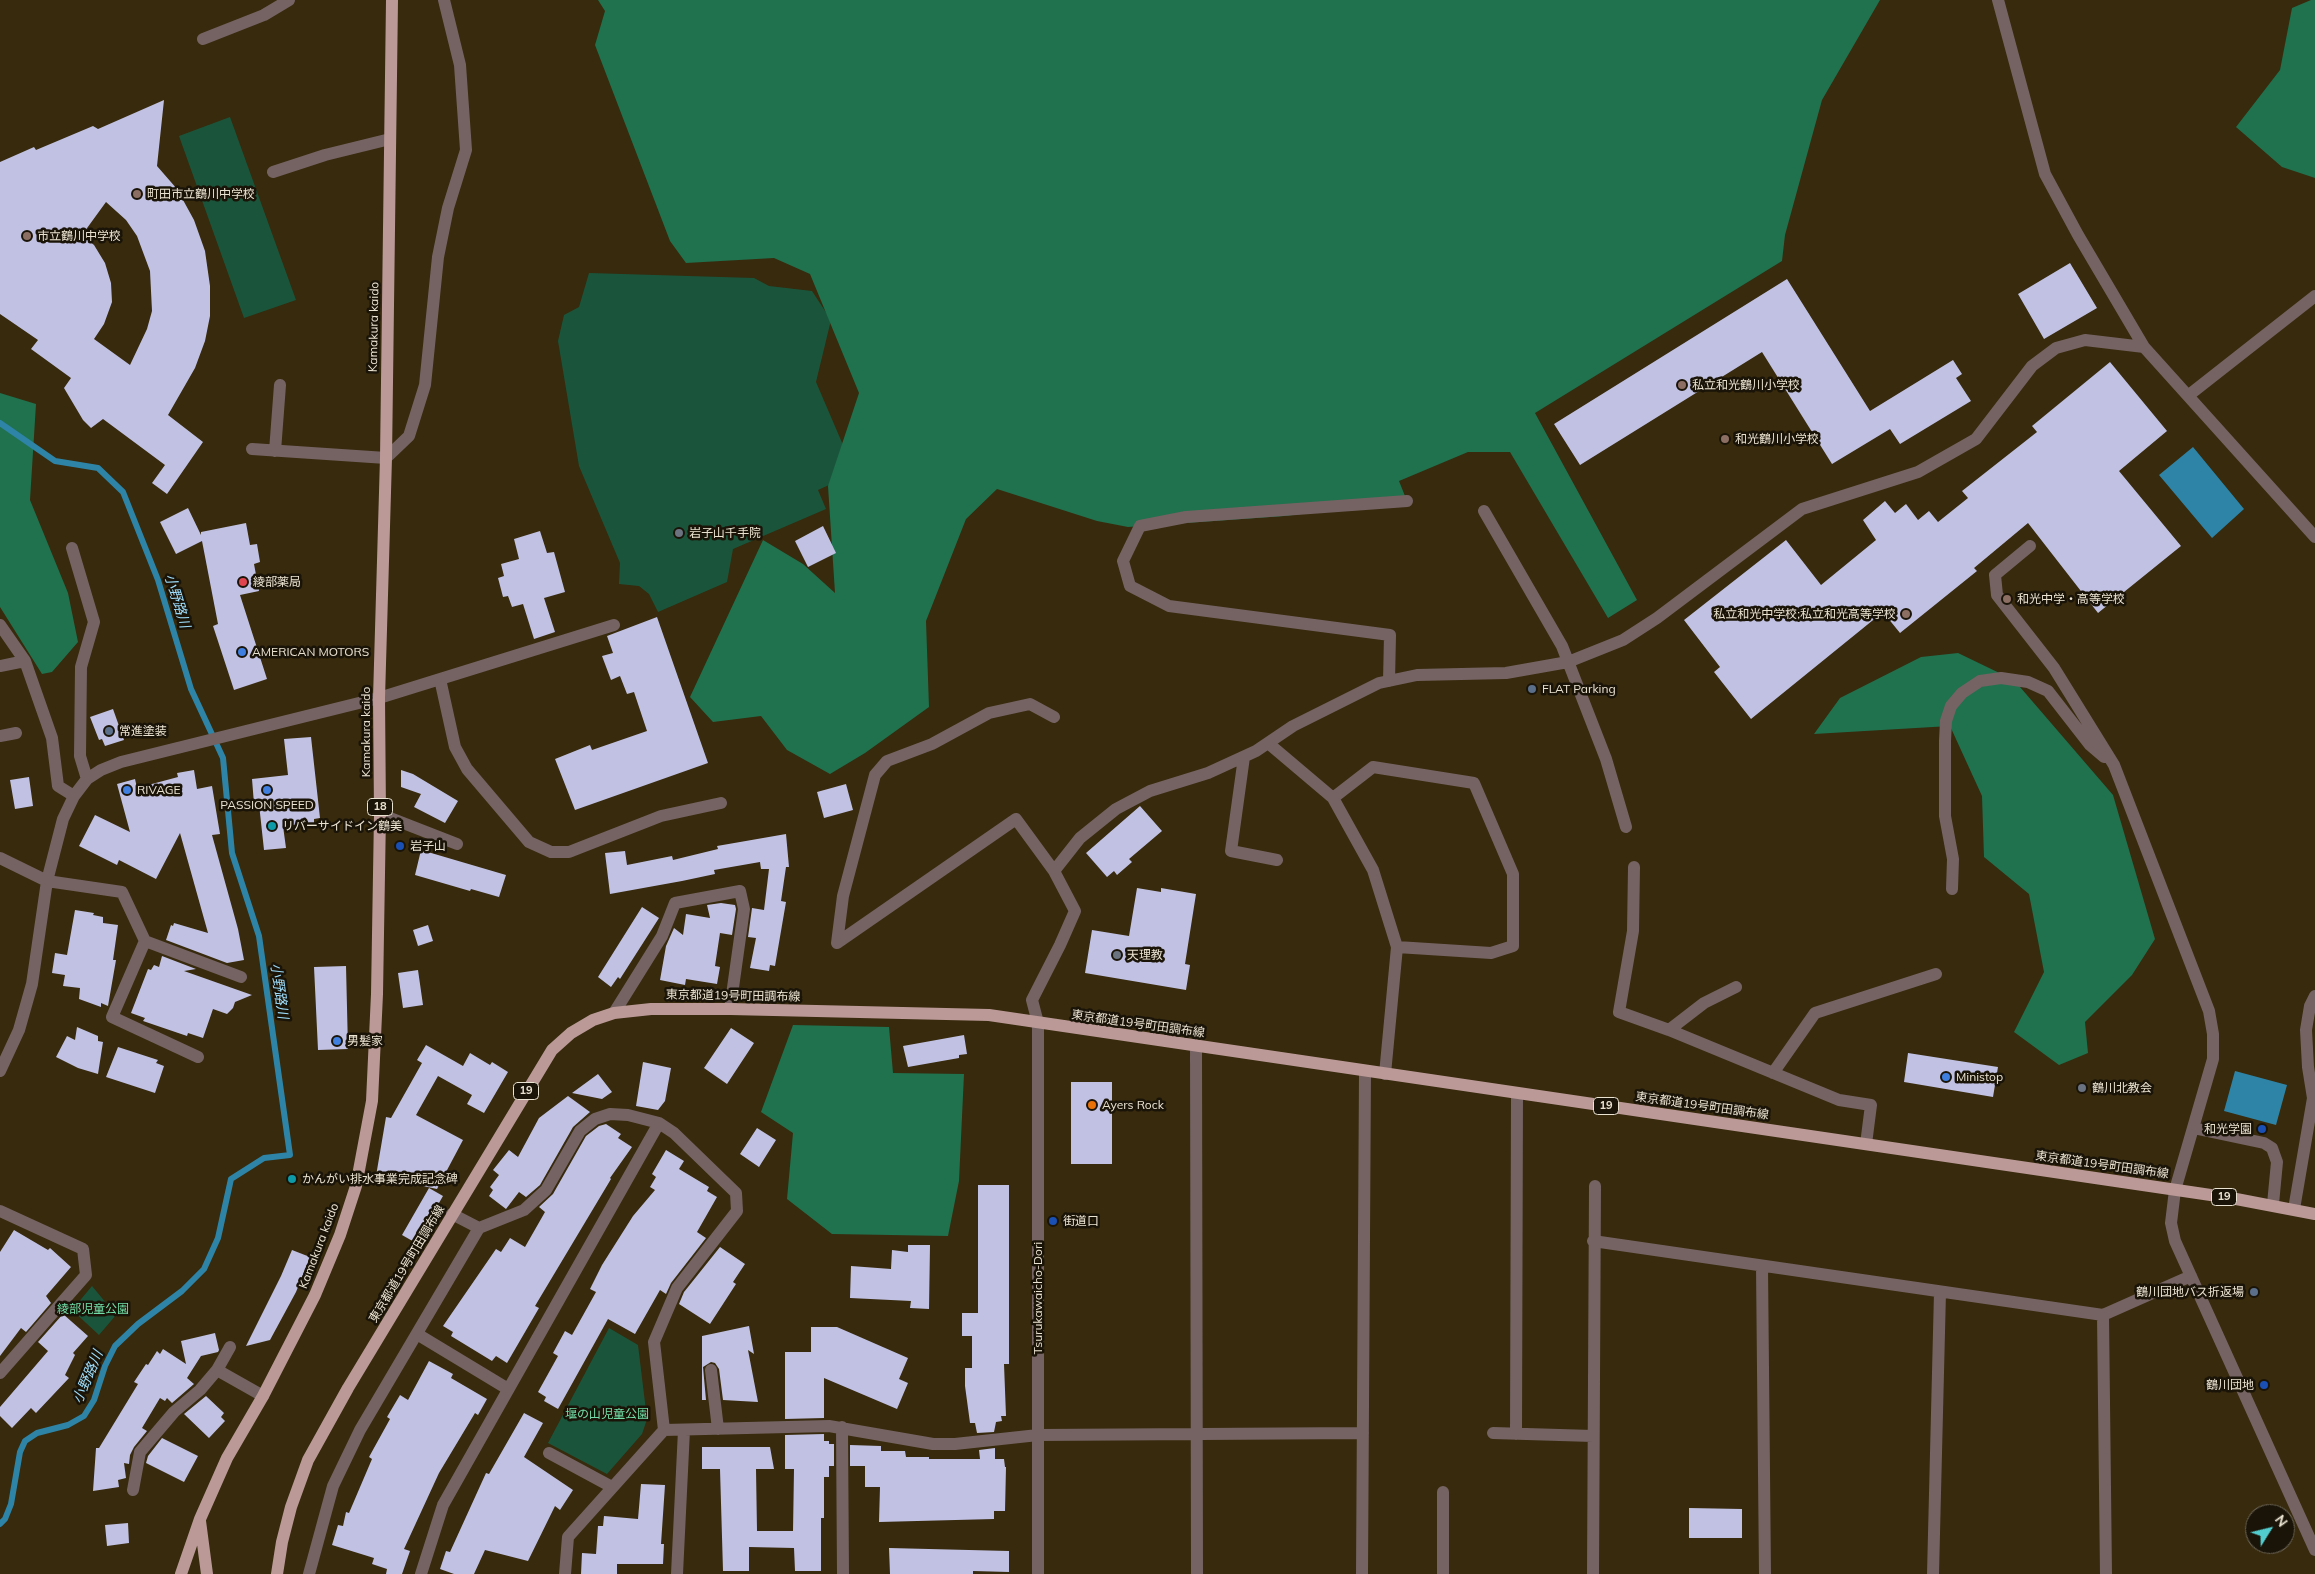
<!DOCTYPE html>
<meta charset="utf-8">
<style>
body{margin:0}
#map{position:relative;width:2315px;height:1574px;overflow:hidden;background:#372a0d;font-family:Mulish,sans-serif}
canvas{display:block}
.north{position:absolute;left:2245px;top:1504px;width:50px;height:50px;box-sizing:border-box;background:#1a1408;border:1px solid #6e6759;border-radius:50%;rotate:54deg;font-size:14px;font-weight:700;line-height:20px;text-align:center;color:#ebe3d2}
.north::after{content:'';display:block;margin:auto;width:18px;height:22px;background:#52cdcf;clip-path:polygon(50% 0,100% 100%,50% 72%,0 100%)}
</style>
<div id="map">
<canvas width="2315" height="1574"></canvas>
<div class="north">N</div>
</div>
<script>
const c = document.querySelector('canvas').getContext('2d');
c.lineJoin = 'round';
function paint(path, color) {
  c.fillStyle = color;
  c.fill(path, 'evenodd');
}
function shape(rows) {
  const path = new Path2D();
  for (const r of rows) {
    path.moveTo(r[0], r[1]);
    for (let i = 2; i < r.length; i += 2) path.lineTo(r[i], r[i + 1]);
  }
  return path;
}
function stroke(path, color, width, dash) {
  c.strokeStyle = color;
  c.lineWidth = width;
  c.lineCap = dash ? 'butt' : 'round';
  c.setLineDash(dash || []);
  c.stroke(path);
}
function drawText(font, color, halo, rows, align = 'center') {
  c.font = font + ' Mulish,"Noto Sans JP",sans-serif';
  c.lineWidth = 5;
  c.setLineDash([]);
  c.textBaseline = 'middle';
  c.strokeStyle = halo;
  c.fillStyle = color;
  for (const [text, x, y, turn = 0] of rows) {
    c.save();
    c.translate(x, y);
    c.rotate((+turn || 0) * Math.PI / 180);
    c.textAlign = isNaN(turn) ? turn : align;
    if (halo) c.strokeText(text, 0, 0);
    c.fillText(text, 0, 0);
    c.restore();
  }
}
const green = shape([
 [230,117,296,300,244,318,179,136],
 [589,273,754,278,769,286,812,291,831,320,816,382,855,473,818,490,826,509,733,549,727,582,658,612,649,594,639,586,619,584,620,563,579,466,558,341,564,315,579,307],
 [92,1286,116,1315,99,1335,72,1310],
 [609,1328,638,1345,647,1419,642,1434,607,1474,548,1443]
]);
const forest = shape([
 [598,0,1880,0,1822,100,1785,235,1782,261,1535,413,1637,600,1608,618,1510,452,1468,452,1399,481,1407,501,1285,516,1128,527,1097,521,997,489,966,519,926,621,929,707,865,753,830,774,787,750,761,716,713,722,690,697,763,540,803,564,835,593,828,486,859,393,810,274,774,258,686,263,670,241,595,45,605,11],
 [2311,0,2315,0,2315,178,2282,167,2236,127,2280,70,2292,8],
 [0,393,36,404,30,500,68,593,78,642,52,672,42,674,0,607],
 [1958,653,2014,680,2113,795,2155,939,2132,975,2085,1022,2088,1053,2059,1065,2014,1032,2044,972,2029,894,1984,857,1982,796,1950,726,1814,734,1840,698,1921,657],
 [793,1025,889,1027,893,1073,964,1074,959,1181,948,1236,832,1234,787,1199,793,1133,761,1112]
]);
const water = shape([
 [2193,447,2244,509,2212,538,2159,475],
 [2235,1071,2287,1085,2276,1125,2224,1111]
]);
const stream = shape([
 [0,423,55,461,98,468,123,492,158,580,191,689,223,758,232,853,259,936,290,1155,264,1158,231,1179,218,1238,204,1269,182,1291,138,1324,115,1346,105,1366,94,1400,84,1416,68,1425,37,1433,25,1441,20,1452,11,1504,5,1519,0,1524]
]);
const building = shape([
 [164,100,157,166,177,189,194,220,205,251,210,286,210,316,205,341,195,368,168,415,203,442,167,494,152,483,165,465,103,419,91,428,83,420,64,388,71,378,31,349,38,340,0,314,0,162,34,147,36,150,93,126,98,129],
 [106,202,126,220,137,236,150,271,152,311,147,329,130,365,94,339,104,324,112,302,111,283,105,263,94,245,82,235],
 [2070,263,2097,308,2044,339,2018,294],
 [1787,279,1870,411,1953,360,1962,374,1956,378,1971,401,1900,444,1890,429,1832,464,1762,352,1580,465,1554,424],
 [2110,362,2167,431,2119,471,2181,546,2098,613,2028,523,1974,568,1977,571,1900,633,1883,612,1751,719,1714,672,1720,667,1684,620,1786,540,1821,585,1876,540,1863,520,1885,501,1895,513,1906,504,1918,520,1929,511,1938,522,1968,498,1962,491,2037,432,2032,426],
 [188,508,201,535,201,532,246,523,250,545,257,544,260,562,254,564,259,591,240,595,267,679,234,690,213,626,218,624,202,541,176,554,160,522],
 [823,526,836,553,808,567,795,541],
 [540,531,547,553,554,552,565,592,544,598,555,632,534,639,523,604,512,607,508,596,503,597,498,578,504,576,501,564,519,559,514,539],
 [657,617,708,763,575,810,555,759,590,745,592,750,647,731,634,692,627,694,620,676,611,680,602,656,613,653,607,636],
 [113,709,124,740,105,746,102,739,99,740,90,717],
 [311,737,320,818,314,819,314,823,283,826,286,848,264,850,259,804,254,804,252,779,288,775,284,739],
 [194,770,197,789,212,786,220,834,212,835,238,929,244,960,227,963,166,940,171,925,173,926,174,923,208,933,180,833,156,879,119,860,117,865,79,846,95,815,130,832,117,784,135,779,137,788,178,777,177,773],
 [401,770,413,774,458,801,445,823,414,807,421,794,401,787],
 [29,777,33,806,15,809,10,780],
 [846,784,853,810,824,818,817,792],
 [1140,806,1162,831,1129,859,1132,862,1117,875,1114,871,1107,877,1086,853],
 [786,834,789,867,786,867,781,901,786,902,775,966,770,965,769,971,750,968,756,938,748,937,752,908,764,910,769,869,761,869,760,862,714,870,715,874,682,881,610,894,605,853,625,851,627,865,672,856,673,860,718,849,717,846],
 [421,850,506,875,499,897,471,889,470,891,415,875],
 [1137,888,1161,892,1161,888,1196,894,1185,964,1190,965,1186,990,1085,973,1092,930,1129,936],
 [721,903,735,905,736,909,732,935,720,933,715,966,720,967,717,984,686,979,685,985,660,980,666,946,674,928,683,935,686,914,710,918,707,905],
 [642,907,659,918,620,979,618,977,611,987,598,977],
 [75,910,94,913,93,915,103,917,103,923,118,925,113,960,116,960,108,1006,101,1003,101,1007,79,999,80,988,63,986,65,975,52,973,55,953,67,955],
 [428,925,433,941,418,946,413,930],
 [162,956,196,969,184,971,252,995,235,1002,233,1008,227,1014,213,1009,203,1038,188,1033,187,1036,143,1021,145,1018,131,1013,148,969,151,970,154,965,159,967],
 [346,966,348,1049,318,1050,314,967],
 [418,970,423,1005,403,1008,398,973],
 [77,1027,98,1036,98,1041,103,1042,98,1074,78,1068,56,1057,67,1036,75,1040],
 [731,1028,754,1043,727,1084,704,1068],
 [964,1035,967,1054,959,1055,959,1058,908,1067,903,1046],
 [426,1045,463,1066,470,1053,490,1065,492,1062,508,1072,484,1113,467,1104,472,1095,438,1076,416,1115,463,1140,437,1189,376,1176,386,1117,391,1118,422,1063,417,1060],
 [118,1047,158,1060,156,1063,164,1066,155,1093,106,1077],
 [1908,1053,1998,1067,1993,1097,1904,1082],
 [643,1062,671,1068,665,1101,658,1110,636,1106],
 [598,1074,612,1092,602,1099,572,1093],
 [1071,1082,1112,1082,1112,1164,1071,1164],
 [568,1096,590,1112,573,1127,540,1185,526,1197,519,1192,506,1209,489,1196,493,1190,490,1187,499,1175,493,1170,509,1150,518,1157,539,1118],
 [606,1124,621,1134,618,1138,632,1147,610,1178,611,1179,535,1306,539,1308,507,1363,496,1356,492,1361,451,1336,453,1332,443,1326,496,1249,501,1252,510,1238,525,1247,545,1212,539,1207,553,1194,586,1136,599,1126],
 [757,1128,776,1140,759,1167,740,1154],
 [666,1150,684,1161,679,1169,709,1187,707,1191,717,1197,697,1232,706,1238,671,1283,666,1294,660,1290,635,1334,608,1319,558,1409,544,1401,546,1397,538,1392,558,1356,553,1353,565,1331,572,1335,596,1292,590,1289,602,1265,633,1216,655,1190,650,1187,656,1177,652,1174],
 [978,1185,1009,1185,1009,1364,1004,1364,1006,1416,1001,1416,1002,1421,996,1422,994,1432,977,1433,975,1423,970,1423,965,1386,965,1368,972,1368,972,1336,962,1336,962,1313,978,1313],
 [429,1188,443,1196,416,1243,402,1235],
 [14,1230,48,1250,50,1248,71,1267,46,1296,51,1303,26,1332,21,1328,0,1356,0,1252],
 [908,1245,930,1245,929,1309,910,1308,911,1301,850,1298,851,1266,891,1269,892,1250,908,1252],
 [720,1247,745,1264,733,1282,736,1284,710,1324,679,1304,684,1292],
 [292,1250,310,1257,296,1292,270,1340,246,1346,281,1276],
 [63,1314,88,1336,73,1353,75,1355,65,1375,69,1378,36,1413,31,1408,12,1428,0,1416,0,1407,48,1351,38,1342],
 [749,1326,754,1354,748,1350,758,1402,723,1400,719,1369,715,1363,711,1362,703,1367,706,1400,702,1400,702,1336],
 [811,1327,837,1327,908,1358,899,1379,908,1383,897,1409,824,1378,824,1418,785,1419,785,1352,811,1352],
 [215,1333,219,1350,218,1352,201,1356,187,1378,194,1384,172,1403,167,1398,165,1401,160,1398,142,1428,147,1431,134,1447,130,1455,129,1464,124,1463,126,1478,118,1480,119,1487,93,1491,96,1448,99,1448,138,1384,134,1382,146,1364,148,1365,157,1351,160,1354,163,1349,186,1364,181,1341],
 [429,1361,453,1374,451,1378,487,1399,478,1415,475,1413,439,1473,404,1549,410,1551,402,1574,386,1574,387,1569,372,1564,374,1558,332,1545,338,1525,343,1526,346,1512,349,1513,372,1459,369,1457,390,1419,387,1417,400,1395,408,1400],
 [206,1396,224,1413,221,1417,225,1421,209,1438,184,1414],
 [524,1413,543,1423,524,1457,573,1490,560,1510,555,1506,528,1561,485,1550,474,1574,454,1574,440,1569,446,1551,450,1552,486,1473,489,1474],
 [824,1434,824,1441,829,1441,829,1444,834,1444,834,1466,829,1466,829,1477,824,1477,824,1518,821,1518,821,1571,795,1571,794,1548,749,1547,749,1571,723,1571,720,1469,702,1469,702,1447,770,1447,774,1469,756,1469,757,1531,793,1531,794,1469,785,1469,785,1435],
 [162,1438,198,1456,184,1482,146,1463,148,1456],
 [850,1445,881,1446,881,1451,905,1451,906,1457,929,1457,929,1459,980,1459,979,1450,995,1448,995,1459,1004,1459,1005,1467,1006,1467,1005,1511,994,1511,994,1519,879,1522,880,1487,865,1487,865,1466,850,1466],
 [641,1484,665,1485,661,1544,664,1544,663,1564,617,1564,617,1574,581,1574,582,1553,596,1554,598,1526,603,1526,604,1516,638,1519],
 [1689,1508,1742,1509,1742,1538,1689,1538],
 [128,1523,129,1543,107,1546,105,1525],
 [889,1548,1009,1551,1009,1572,973,1571,973,1574,890,1574]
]);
const minor = shape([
 [1998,0,2045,174,2078,235,2144,347,2315,537],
 [203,39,264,15,289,0],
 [273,172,325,155,390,139],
 [2189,395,2315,296],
 [252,449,386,458,409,436,425,385,438,257,448,208,466,150,460,65,444,0],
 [275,451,280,385],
 [1484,511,1562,646,1606,759,1626,827],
 [2030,546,1995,575,1997,595,2054,668,2114,765,2209,1011,2213,1034,2213,1059,2175,1190,2171,1223,2175,1241,2315,1550],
 [72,548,94,622,81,667,80,756,87,779],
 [0,625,25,661,52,738,58,786,74,796],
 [0,666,25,661],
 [440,679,455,747,467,769,529,842,551,852,569,852,661,816,721,803],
 [1389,681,1390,635,1169,606,1130,586,1123,561,1140,526,1186,517,1407,501],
 [0,736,16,733],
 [1268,743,1333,798,1373,870,1397,947,1385,1074],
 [1244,757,1231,851,1277,860],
 [1333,798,1373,767,1474,783,1513,874,1513,946,1491,953,1397,947],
 [380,814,457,844],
 [0,858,47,881,122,892,145,941,241,977],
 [1634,867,1633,931,1619,1012,1669,1030,1839,1100,1871,1105,1866,1144],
 [1054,871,1016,819,837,943,843,896,875,775,887,761,932,744,989,713,1030,704,1054,717],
 [1952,889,1953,859,1945,816,1945,741,1946,721,1951,706,1962,693,1980,681,2001,678,2028,682,2048,691,2090,745,2104,757],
 [145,941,112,1017,198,1057],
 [614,1013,662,936,675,903,740,891,744,909,730,1009],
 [1669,1030,1704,1003,1736,987],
 [1196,1046,1197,1574],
 [0,1071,19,1030,32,984,47,881,63,819,74,796,87,779,101,770,121,762,379,698,614,625],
 [1773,1073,1815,1013,1936,974],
 [2193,1128,2264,1143,2272,1148,2277,1162,2273,1204],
 [2294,1209,2313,1098,2308,1067,2306,1030,2310,1006,2315,996],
 [0,1211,83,1249,86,1275,0,1373],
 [452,1214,479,1228,524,1210,546,1190,580,1131,595,1119,610,1114,628,1115,659,1123,674,1133,736,1193,737,1211,677,1288,654,1342,664,1430],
 [1593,1241,2103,1315,2191,1276],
 [1762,1266,1765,1574],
 [2103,1315,2106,1574],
 [417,1334,508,1389],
 [217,1370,263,1396],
 [711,1370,718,1429],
 [842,1427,843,1574],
 [1493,1433,1593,1436],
 [1516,1434,1517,1093],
 [549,1453,612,1487],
 [133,1490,140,1452,174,1412,200,1390,217,1370,230,1347],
 [1443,1492,1443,1574],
 [309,1574,333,1486,360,1430,479,1228],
 [421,1574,443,1505,659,1123],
 [565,1574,568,1537,664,1430,829,1426,933,1444,955,1444,1038,1435,1363,1433],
 [677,1574,684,1430],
 [1038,1574,1038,1023,1032,1000,1060,945,1075,911,1054,871,1080,838,1116,809,1150,791,1208,773,1256,751,1293,726,1379,683,1417,675,1506,673,1568,662,1623,640,1657,618,1802,509,1918,472,1976,439,2032,366,2056,348,2085,340,2144,347],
 [1362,1574,1365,1071],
 [1593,1574,1595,1186],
 [1933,1574,1940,1292]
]);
const major = shape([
 [200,1521,207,1574],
 [181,1574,200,1519,227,1458,263,1396,315,1295,340,1235,356,1186,372,1101,377,994,380,814,379,698,386,458,392,0],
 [277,1574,282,1542,291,1507,308,1460,348,1388,552,1050,571,1033,593,1020,614,1013,651,1009,730,1009,989,1015,2231,1198,2315,1214]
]);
const markers = [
 [137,194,5,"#8d6e63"],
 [27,236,5,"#8d6e63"],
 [1682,385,5,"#8d6e63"],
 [1725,439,5,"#8d6e63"],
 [679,533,5,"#6b7280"],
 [243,582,5,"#e0444e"],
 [2007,599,5,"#8d6e63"],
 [1906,614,5,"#8d6e63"],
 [242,652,5,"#3f7fe0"],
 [1532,689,5,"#5c6f8a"],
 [109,731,5,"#5c6f8a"],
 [127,790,5,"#3f7fe0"],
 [267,790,5,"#3f7fe0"],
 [272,826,5,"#0f9aa8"],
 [400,846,5,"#1a4fb4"],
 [1117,955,5,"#6b7280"],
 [337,1041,5,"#3f7fe0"],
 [1946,1077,5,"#3f7fe0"],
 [2082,1088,5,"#6b7280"],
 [1092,1105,5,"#e8710a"],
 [2262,1129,5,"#1a4fb4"],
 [292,1179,5,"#0f9aa8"],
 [1053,1221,5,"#1a4fb4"],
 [2254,1292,5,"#5c6f8a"],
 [2264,1385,5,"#1a4fb4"]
];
const shields = [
 [380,807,25],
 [526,1091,25],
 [1606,1106,25],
 [2224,1197,25]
];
const shieldNames = [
 ["18",380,807],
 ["19",526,1091],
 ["19",1606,1106],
 ["19",2224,1197]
];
const poiNames = [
 ["町田市立鶴川中学校",147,194],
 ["市立鶴川中学校",37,236],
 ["私立和光鶴川小学校",1692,385],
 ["和光鶴川小学校",1735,439],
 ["岩子山千手院",689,533],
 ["綾部薬局",253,582],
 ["和光中学・高等学校",2017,599],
 ["私立和光中学校;私立和光高等学校",1896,614,"right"],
 ["AMERICAN MOTORS",252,652],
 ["FLAT Parking",1542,689],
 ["常進塗装",119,731],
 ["RIVAGE",137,790],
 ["PASSION SPEED",267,805,"center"],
 ["リバーサイドイン鶴美",282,826],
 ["岩子山",410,846],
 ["天理教",1127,955],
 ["男髪家",347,1041],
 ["Ministop",1956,1077],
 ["鶴川北教会",2092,1088],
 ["Ayers Rock",1102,1105],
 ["和光学園",2252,1129,"right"],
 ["かんがい排水事業完成記念碑",302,1179],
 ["街道口",1063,1221],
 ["鶴川団地バス折返場",2244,1292,"right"],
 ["鶴川団地",2254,1385,"right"]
];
const streetNames = [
 ["Kamakura kaido",374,327,-89],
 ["Kamakura kaido",366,732,-90],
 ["東京都道19号町田調布線",733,996,1],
 ["東京都道19号町田調布線",1138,1024,8],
 ["東京都道19号町田調布線",1702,1106,8],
 ["東京都道19号町田調布線",2102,1165,8],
 ["Kamakura kaido",319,1246,-69],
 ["東京都道19号町田調布線",407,1264,-59],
 ["Tsurukawaicho-Dori",1038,1298,-90]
];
const parkNames = [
 ["綾部児童公園",93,1309],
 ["堰の山児童公園",607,1414]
];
const waterNames = [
 ["小野路川",177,601,73],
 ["小野路川",279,991,82],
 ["小野路川",88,1377,-67]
];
paint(green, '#1a553b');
paint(forest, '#20714e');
paint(water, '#2e84a7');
stroke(stream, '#2e84a7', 6);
paint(building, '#c1c1e3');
stroke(minor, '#746362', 12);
stroke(major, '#bb9997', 12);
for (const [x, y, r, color] of markers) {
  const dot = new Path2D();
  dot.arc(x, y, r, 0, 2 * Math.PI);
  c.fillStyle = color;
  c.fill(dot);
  stroke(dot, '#1a1408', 2);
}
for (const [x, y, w] of shields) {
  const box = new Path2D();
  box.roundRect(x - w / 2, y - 8.5, w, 17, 4);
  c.fillStyle = '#1a1408';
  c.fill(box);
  stroke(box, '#ebe3d2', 1);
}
drawText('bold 11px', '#ebe3d2', null, shieldNames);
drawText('12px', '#ebe3d2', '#1a1408', poiNames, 'left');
drawText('12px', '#ebe3d2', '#1a1408', streetNames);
drawText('12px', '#72dea9', '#1a1408', parkNames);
drawText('italic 14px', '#9eddfb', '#1a1408', waterNames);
</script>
